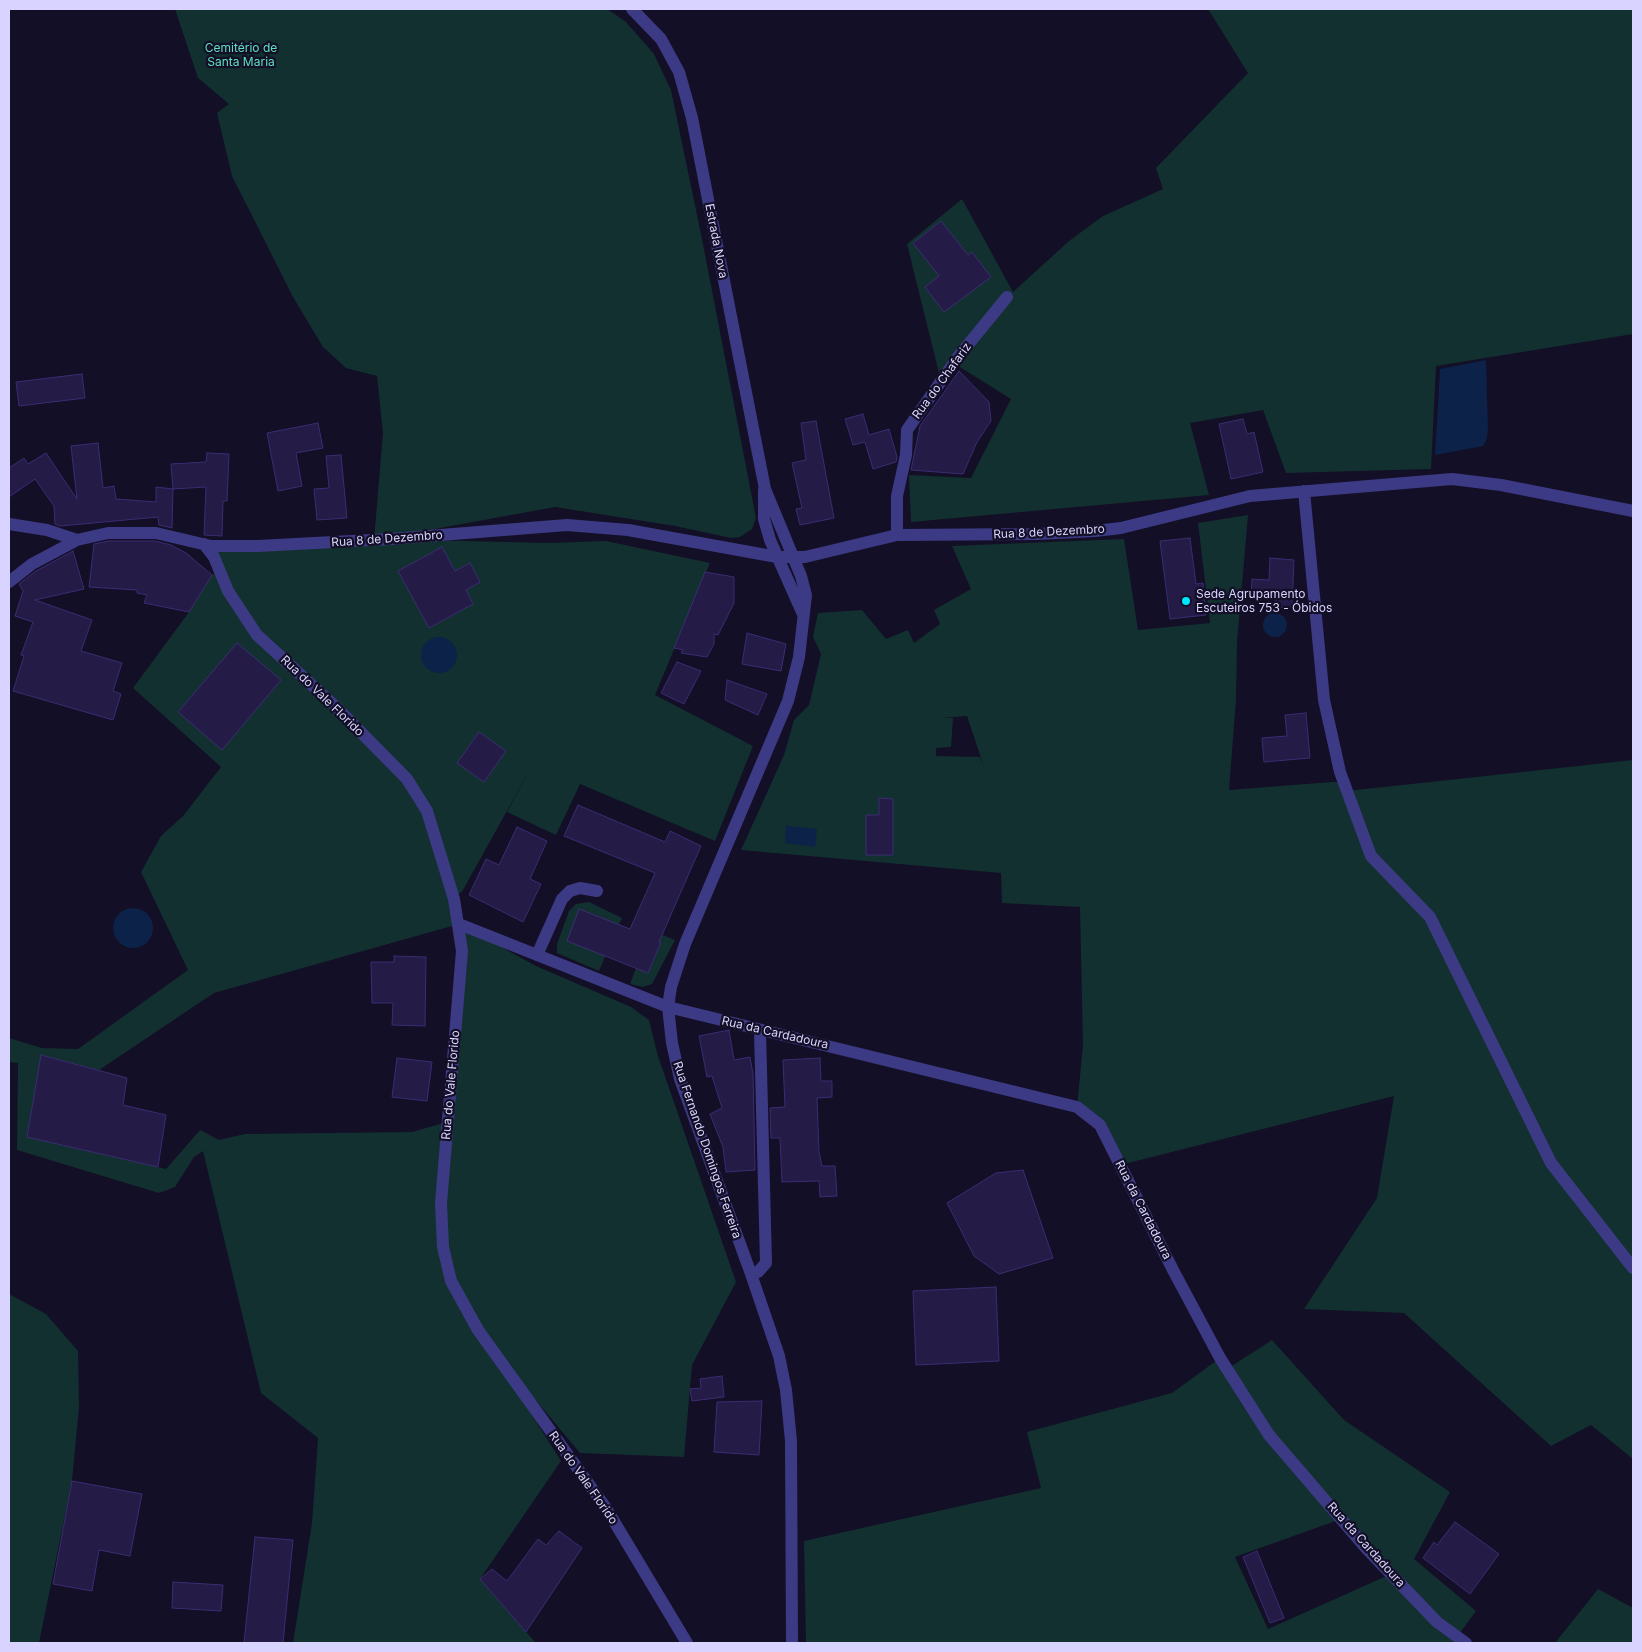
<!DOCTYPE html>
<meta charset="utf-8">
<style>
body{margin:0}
#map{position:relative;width:1642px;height:1652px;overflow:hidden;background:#130f26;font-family:Inter,sans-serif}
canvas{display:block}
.frame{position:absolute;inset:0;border:10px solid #d9d4ff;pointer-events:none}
</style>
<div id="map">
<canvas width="1642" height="1652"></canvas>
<div class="frame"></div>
</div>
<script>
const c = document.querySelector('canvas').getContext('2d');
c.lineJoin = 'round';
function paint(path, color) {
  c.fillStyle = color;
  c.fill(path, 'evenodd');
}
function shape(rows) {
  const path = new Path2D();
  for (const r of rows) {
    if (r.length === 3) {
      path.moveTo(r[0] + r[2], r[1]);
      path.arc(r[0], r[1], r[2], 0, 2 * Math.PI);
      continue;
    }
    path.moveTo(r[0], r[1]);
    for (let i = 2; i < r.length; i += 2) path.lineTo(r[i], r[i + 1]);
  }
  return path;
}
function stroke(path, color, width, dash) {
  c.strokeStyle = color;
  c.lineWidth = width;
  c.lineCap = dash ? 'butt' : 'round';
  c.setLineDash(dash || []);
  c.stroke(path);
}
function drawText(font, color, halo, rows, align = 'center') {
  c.font = font + ' Inter,sans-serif';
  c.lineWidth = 4.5;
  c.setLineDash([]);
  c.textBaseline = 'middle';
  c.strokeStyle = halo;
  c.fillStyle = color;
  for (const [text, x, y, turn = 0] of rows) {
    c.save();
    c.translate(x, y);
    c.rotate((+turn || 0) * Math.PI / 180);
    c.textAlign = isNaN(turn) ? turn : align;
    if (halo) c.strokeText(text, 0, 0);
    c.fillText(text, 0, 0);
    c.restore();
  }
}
const green = shape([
 [175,9,607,9,625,21,654,54,671,90,702,239,756,518,752,529,740,537,731,538,675,526,555,507,380,539,549,543,606,541,710,563,655,695,753,746,715,841,580,784,556,835,507,812,533,764,463,890,454,899,459,924,536,966,631,1007,649,1020,658,1056,736,1282,692,1365,684,1457,580,1453,481,1335,561,1461,480,1579,535,1642,534,1643,293,1643,312,1523,318,1438,261,1393,203,1151,194,1157,175,1187,159,1193,17,1150,18,1063,9,1062,9,1038,42,1048,78,1049,188,970,141,872,161,836,183,816,221,767,133,688,189,612,212,575,219,570,211,546,374,540,383,433,377,376,346,368,323,347,293,297,232,176,217,113,229,104,198,78],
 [459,924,447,1122,412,1132,245,1134,219,1140,200,1130,166,1169,27,1137,41,1055,99,1070,214,993],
 [1208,9,1633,9,1633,334,1436,366,1431,469,1286,473,1263,410,1190,423,1209,495,911,522,909,475,971,478,1011,399,955,364,941,381,907,244,962,199,1013,292,1069,241,1103,216,1163,189,1156,168,1248,73],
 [1248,515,1237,642,1236,700,1229,790,1332,782,1343,782,1347,791,1633,760,1633,1459,1591,1425,1551,1446,1404,1313,1304,1309,1377,1198,1394,1096,1120,1165,1100,1125,1077,1107,1083,1045,1080,907,1002,903,1001,873,741,850,784,755,794,720,809,705,821,654,813,637,818,613,862,610,886,639,908,630,914,643,940,624,934,610,971,589,952,546,1124,539,1138,630,1210,623,1198,523],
 [967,716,984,767,980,757,936,756,936,748,951,747,953,718,941,718],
 [589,902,622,918,599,971,557,953,557,944,569,911,576,904],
 [632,923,675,940,652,984,643,987,630,984,636,968,648,973,661,943,630,929],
 [9,1294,46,1314,78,1351,79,1407,72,1481,39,1643,9,1643],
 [1272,1340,1344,1420,1450,1492,1414,1559,1476,1611,1457,1637,1466,1643,806,1643,804,1541,1041,1488,1027,1432,1172,1393,1220,1358,1227,1369],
 [1341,1519,1391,1574,1268,1629,1235,1557],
 [1598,1589,1633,1608,1633,1643,1555,1643]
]);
const water = shape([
 [1486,360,1488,432,1486,441,1483,446,1435,455,1440,369],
 [1275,625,12],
 [439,655,18],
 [786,826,817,829,815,847,785,843],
 [133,928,20]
]);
const building = shape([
 [941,221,968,255,972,252,991,277,944,312,925,287,939,276,913,243,941,221],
 [959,371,989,402,991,421,977,442,963,474,911,470,920,426,959,371],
 [82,374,85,398,19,406,16,382,82,374],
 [863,414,869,435,889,429,897,457,896,462,873,469,865,442,853,445,845,419,863,414],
 [1243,419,1247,434,1254,432,1263,472,1231,479,1219,424,1243,419],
 [816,421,834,518,800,525,796,509,802,508,792,463,806,460,801,423,816,421],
 [318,423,323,448,296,453,302,486,278,491,267,433,318,423],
 [98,443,103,488,114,486,116,499,156,502,156,487,173,489,172,528,159,525,158,517,60,526,55,524,54,506,35,479,9,497,9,468,24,458,28,464,46,453,77,499,71,446,98,443],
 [207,453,229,454,227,501,223,501,222,536,204,535,206,487,173,489,171,464,206,462,207,453],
 [341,455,347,518,317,520,314,489,329,488,326,456,341,455],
 [1190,538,1196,584,1203,583,1206,615,1170,619,1160,541,1190,538],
 [109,541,155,541,171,545,186,553,212,575,189,612,144,603,147,595,137,593,137,590,89,587,94,544,109,541],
 [442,547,455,571,470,563,480,582,466,590,473,604,429,628,398,571,442,547],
 [73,551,84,589,35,600,92,620,81,651,122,663,113,691,121,694,113,720,13,691,24,656,21,655,33,622,15,616,23,591,19,584,36,571,73,551],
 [1270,558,1294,560,1292,608,1275,607,1275,598,1251,597,1252,579,1269,580,1270,558],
 [705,572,734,577,734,603,718,635,714,634,714,644,707,657,681,653,683,650,674,648,705,572],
 [747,633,786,644,781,671,742,664,747,633],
 [237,643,281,680,222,750,178,712,237,643],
 [677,662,701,671,684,704,661,693,677,662],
 [727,680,767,694,758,715,725,700,727,680],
 [1306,713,1310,758,1264,762,1262,738,1287,736,1285,715,1306,713],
 [479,732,506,751,484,782,457,763,479,732],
 [879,798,893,799,893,855,866,855,866,815,879,815,879,798],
 [578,805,665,842,670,831,701,846,659,942,661,942,648,973,567,941,579,909,630,929,655,873,564,836,578,805],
 [517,827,547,841,530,879,541,884,523,922,469,895,486,859,499,865,517,827],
 [394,956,426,957,425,1026,392,1025,393,1003,372,1003,371,962,394,962,394,956],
 [729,1030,734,1060,750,1057,753,1074,755,1170,726,1172,723,1147,710,1114,722,1108,712,1076,707,1077,699,1036,729,1030],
 [41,1055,127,1078,123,1105,166,1115,158,1167,27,1137,41,1055],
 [397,1058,432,1062,427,1101,392,1097,397,1058],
 [820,1058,821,1081,832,1081,832,1097,817,1098,819,1152,822,1166,835,1166,837,1196,820,1197,819,1181,782,1182,780,1138,771,1138,770,1108,785,1107,783,1060,820,1058],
 [1023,1170,1053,1258,999,1274,974,1256,947,1203,996,1173,1023,1170],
 [996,1287,999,1361,916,1365,913,1291,996,1287],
 [722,1376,724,1397,692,1401,690,1389,701,1388,700,1379,722,1376],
 [762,1401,759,1455,714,1452,717,1402,762,1401],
 [72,1481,142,1494,130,1556,99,1550,92,1591,53,1584,72,1481],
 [1455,1522,1499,1554,1470,1594,1423,1558,1434,1542,1437,1545,1455,1522],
 [559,1531,582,1548,526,1632,480,1579,492,1569,507,1581,538,1539,546,1545,559,1531],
 [255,1537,293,1540,283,1643,244,1643,255,1537],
 [1257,1551,1284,1618,1270,1623,1243,1557,1257,1551],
 [173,1582,223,1585,221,1611,172,1608,173,1582]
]);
const minor = shape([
 [632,9,661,39,679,72,692,118,765,489,801,576,806,595,799,657,788,701,685,944,671,987,668,1007,672,1043,680,1079,751,1274,779,1356,786,1390,791,1441,792,1643],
 [764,490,764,519,770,540,802,612],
 [1304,491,1324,700,1340,772,1371,856,1430,917,1551,1163,1633,1268],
 [9,524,47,530,77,540],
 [897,535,897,496,906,455,907,430,958,357,1007,297],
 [204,544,214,557,228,591,257,635,337,708,407,779,427,811,454,899,462,951,441,1203,443,1247,451,1281,478,1330,606,1508,687,1643],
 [9,582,32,564,77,540,108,533,156,533,211,546,258,546,390,539,567,525,628,530,777,557,805,557,897,535,1037,534,1095,531,1121,528,1250,496,1452,479,1501,485,1633,511],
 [459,924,668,1007,1077,1107,1100,1125,1173,1270,1220,1358,1269,1435,1366,1548,1437,1622,1466,1643],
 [537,955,562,899,570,891,580,888,597,891],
 [751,1274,758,1272,766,1263,760,1031]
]);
const markers = [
 [1186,601,5,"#00e5ff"]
];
const parkNames = [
 ["Cemitério de",241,48],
 ["Santa Maria",241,62]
];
const streetNames = [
 ["Estrada Nova",716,241,79],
 ["Rua do Chafariz",942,381,-54],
 ["Rua 8 de Dezembro",1049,532,-3],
 ["Rua 8 de Dezembro",387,539,-4],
 ["Rua do Vale Florido",322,696,44],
 ["Rua da Cardadoura",775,1033,13],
 ["Rua do Vale Florido",451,1085,-85],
 ["Rua Fernando Domingos Ferreira",707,1150,71],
 ["Rua da Cardadoura",1143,1210,63],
 ["Rua do Vale Florido",583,1478,55],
 ["Rua da Cardadoura",1366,1545,48]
];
const poiNames = [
 ["Sede Agrupamento",1196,594],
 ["Escuteiros 753 - Óbidos",1196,608]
];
paint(green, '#12302f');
paint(water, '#0c2248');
paint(building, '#241b47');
stroke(building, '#3b2d73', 1);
stroke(minor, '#3d3a85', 12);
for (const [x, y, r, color] of markers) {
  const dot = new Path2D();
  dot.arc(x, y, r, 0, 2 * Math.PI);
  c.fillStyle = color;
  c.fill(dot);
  stroke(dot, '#130f26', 2);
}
drawText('12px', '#5fe0c0', '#130f26', parkNames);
drawText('12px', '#d9d4ff', '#130f26', streetNames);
drawText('12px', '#d9d4ff', '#130f26', poiNames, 'left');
</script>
